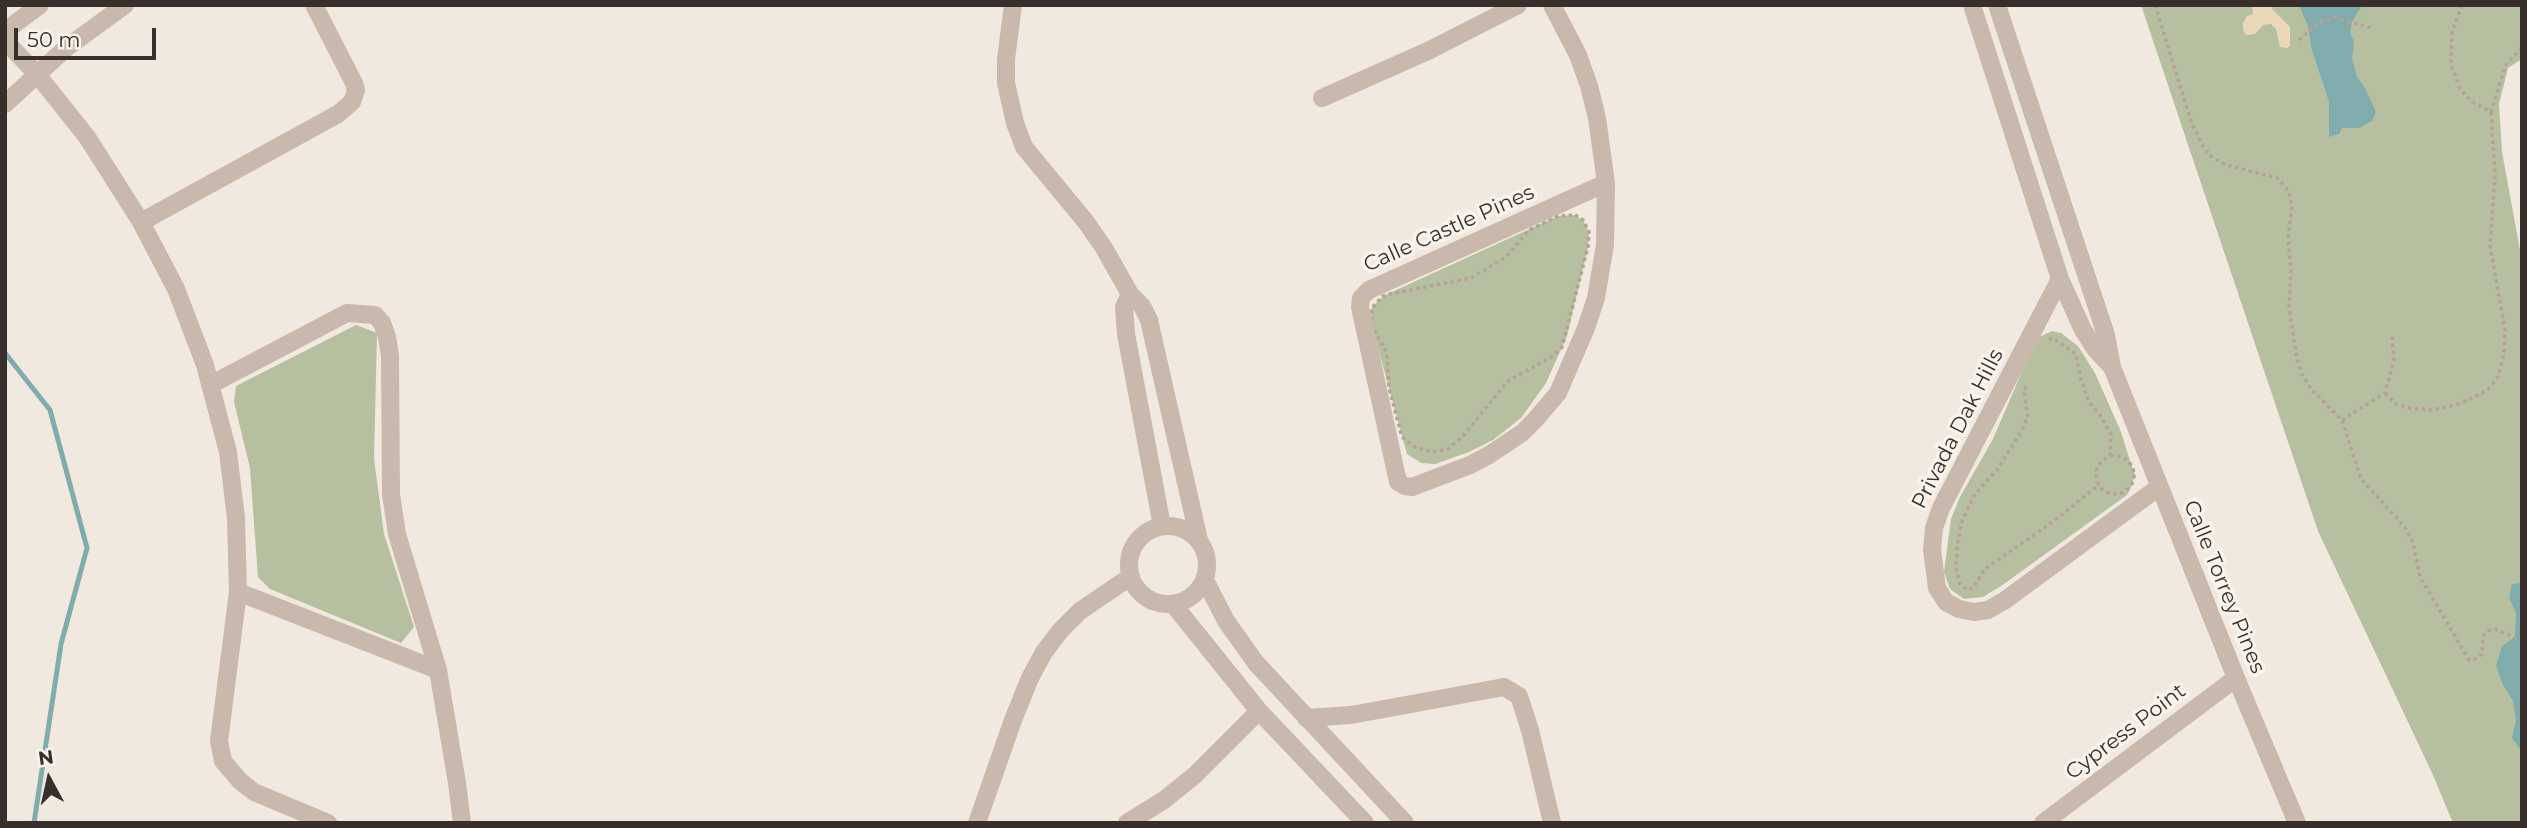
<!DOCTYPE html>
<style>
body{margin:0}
#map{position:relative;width:2527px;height:828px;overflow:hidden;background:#f1e8e0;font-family:Montserrat,sans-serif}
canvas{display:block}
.frame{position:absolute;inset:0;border:7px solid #382e2b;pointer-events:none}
.north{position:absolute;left:14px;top:744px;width:70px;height:70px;-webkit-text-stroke:5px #f9f3ec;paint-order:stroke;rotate:352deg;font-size:19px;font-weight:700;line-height:28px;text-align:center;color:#382e2b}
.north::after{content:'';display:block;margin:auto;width:24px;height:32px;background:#382e2b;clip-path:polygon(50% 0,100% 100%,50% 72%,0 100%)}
.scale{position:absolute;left:14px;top:28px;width:142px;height:32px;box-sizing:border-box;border:4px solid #382e2b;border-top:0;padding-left:9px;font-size:21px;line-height:24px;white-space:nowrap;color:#382e2b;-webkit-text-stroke:5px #f9f3ec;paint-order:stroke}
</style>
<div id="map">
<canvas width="2527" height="828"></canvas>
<div class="frame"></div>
<div class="north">N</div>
<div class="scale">50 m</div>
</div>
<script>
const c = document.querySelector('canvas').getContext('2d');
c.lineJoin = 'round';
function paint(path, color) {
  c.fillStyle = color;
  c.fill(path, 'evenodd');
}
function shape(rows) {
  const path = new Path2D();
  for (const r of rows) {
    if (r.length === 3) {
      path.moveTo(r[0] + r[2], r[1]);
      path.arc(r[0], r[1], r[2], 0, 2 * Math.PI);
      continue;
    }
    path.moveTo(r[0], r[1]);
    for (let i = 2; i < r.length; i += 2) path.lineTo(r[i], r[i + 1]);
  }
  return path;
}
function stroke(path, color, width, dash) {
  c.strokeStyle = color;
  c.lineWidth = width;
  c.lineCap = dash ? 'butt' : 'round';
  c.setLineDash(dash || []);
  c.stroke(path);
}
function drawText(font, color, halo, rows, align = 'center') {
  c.font = font + ' Montserrat,sans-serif';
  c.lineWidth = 7;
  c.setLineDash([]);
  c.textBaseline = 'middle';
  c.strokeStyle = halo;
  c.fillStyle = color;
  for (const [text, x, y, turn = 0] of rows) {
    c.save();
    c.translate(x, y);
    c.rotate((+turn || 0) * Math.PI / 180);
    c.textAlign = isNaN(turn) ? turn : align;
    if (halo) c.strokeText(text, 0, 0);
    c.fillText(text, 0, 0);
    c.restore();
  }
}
const green = shape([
 [2141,5,2522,5,2522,59,2508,68,2499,104,2502,152,2522,261,2522,823,2453,823,2433,775,2318,531],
 [1575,215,1583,220,1589,232,1588,247,1567,336,1546,383,1521,418,1493,440,1469,452,1435,464,1421,463,1407,454,1372,326,1371,309,1383,296,1558,216],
 [356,325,377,333,374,459,384,534,414,627,401,643,270,589,258,577,250,468,234,402,236,386],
 [2052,331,2061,333,2078,346,2095,373,2121,432,2132,467,2135,474,2132,485,2127,495,2001,586,1983,597,1964,599,1950,589,1944,572,1951,519,1960,497,1993,439,2033,346,2041,336]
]);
const sand = shape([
 [2252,5,2273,5,2272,9,2290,27,2290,46,2287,48,2280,47,2276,29,2271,24,2263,25,2255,34,2246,35,2243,30,2243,23,2247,16,2253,14]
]);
const water = shape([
 [2299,5,2362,5,2352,22,2350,32,2354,42,2352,59,2357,77,2365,88,2376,112,2372,121,2359,128,2342,128,2339,134,2329,137,2329,102,2311,47,2308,26],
 [2522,583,2522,752,2512,738,2516,720,2513,701,2502,683,2496,666,2502,646,2515,637,2516,613,2509,598,2512,584]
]);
const stream = shape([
 [5,353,50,410,87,548,61,644,34,823]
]);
const path = shape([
 [2155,5,2192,124,2204,148,2213,158,2226,165,2277,178,2289,191,2292,208,2288,238,2291,270,2289,307,2297,360,2303,376,2312,390,2342,420,2361,479,2404,526,2413,542,2420,577,2469,660,2475,659,2482,654,2483,637,2487,631,2495,629,2522,641],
 [2462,5,2452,32,2451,64,2460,89,2471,101,2491,112,2506,64,2522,48],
 [2299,40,2319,22,2335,18,2372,28],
 [1575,215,1583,220,1589,232,1588,247,1562,347,1551,357,1508,381,1463,436,1448,449,1433,452,1415,447,1402,437,1389,388,1387,353,1372,326,1371,309,1383,296,1389,294,1471,278,1506,257,1529,230,1558,216,1575,215],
 [2049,340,2053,338,2076,354,2080,377,2089,402,2100,415,2111,434,2110,457],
 [2026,386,2024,394,2028,417,2022,430,1997,470,1975,494,1962,521,1957,546,1956,568,1960,584,1967,590,1973,588,1985,569,2055,520,2099,485],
 [2385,393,2396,404,2410,408,2432,410,2459,404,2488,390,2498,377,2504,354,2505,330,2490,246,2495,175,2491,112],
 [2342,420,2385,393,2394,359,2392,337],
 [2115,475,19]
]);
const minor = shape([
 [1013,5,1006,59,1006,83,1015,123,1024,147,1086,222,1104,248,1130,294,1142,306,1149,320,1199,540],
 [1552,5,1578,55,1589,86,1597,118,1606,183,1605,245,1596,298,1586,328,1558,393,1535,420,1522,433,1489,455,1470,465,1412,487,1405,486,1398,482,1360,307,1361,298,1369,290,1606,183],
 [1972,5,2060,279,2083,330,2096,350,2112,367],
 [1997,5,2106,335,2112,367,2236,678,2297,823],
 [5,31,40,5],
 [5,41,36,73,87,137,141,222,176,289,205,365,228,452,236,518,238,592,219,741,223,761,240,781,254,792,328,823],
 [1322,98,1430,50,1518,5],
 [5,104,66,48,125,5],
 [141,222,338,114,352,102,356,90,354,83,314,5],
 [2060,279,1941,508,1934,528,1932,550,1937,588,1946,602,1959,609,1974,612,1988,610,2004,601,2159,487],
 [1130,294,1124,307,1126,334,1162,526],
 [210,385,347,313,375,315,382,323,387,337,390,356,391,494,397,534,438,670,457,783,462,823],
 [1168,565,39],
 [1205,580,1226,621,1256,663,1405,823],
 [238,592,438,670],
 [1173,604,1259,711,1365,823],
 [1306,718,1351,715,1504,687,1519,696,1530,730,1552,823],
 [977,823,1013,720,1030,678,1044,652,1061,630,1080,611,1130,577],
 [1127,823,1164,800,1195,775,1259,711],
 [2043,823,2236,678]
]);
const streetNames = [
 ["Calle Castle Pines",1449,229,-24],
 ["Privada Dak Hills",1958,429,-63],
 ["Calle Torrey Pines",2224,587,68],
 ["Cypress Point",2126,732,-37]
];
paint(green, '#b6c0a0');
paint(sand, '#ead8b9');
paint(water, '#81acad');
stroke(stream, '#81acad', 5);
stroke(path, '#b5a296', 3.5, [3.5, 3.5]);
stroke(minor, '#c9b8ac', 18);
drawText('21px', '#382e2b', '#f9f3ec', streetNames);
</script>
